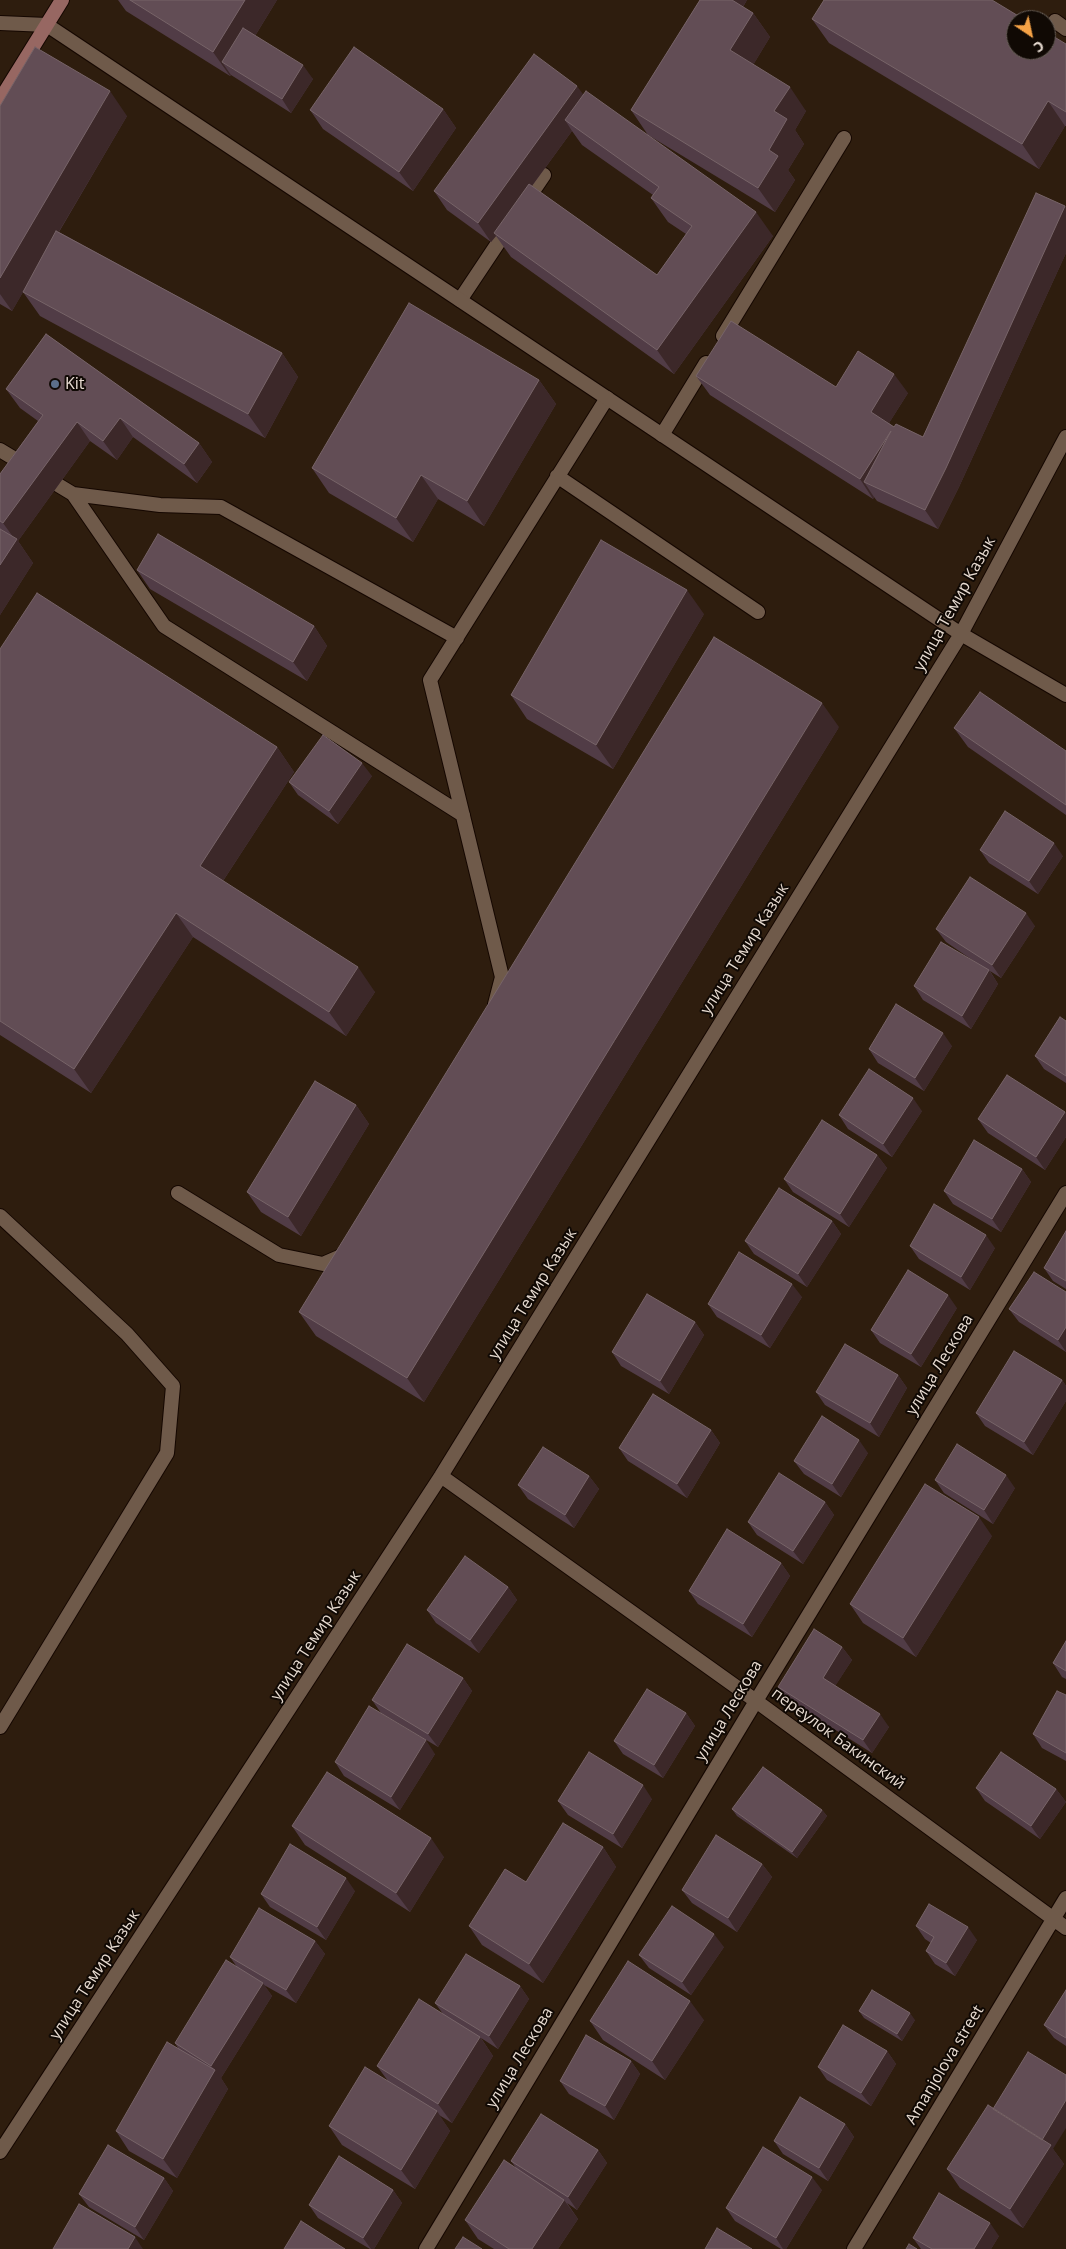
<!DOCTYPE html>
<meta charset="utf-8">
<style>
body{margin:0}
#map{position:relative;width:1066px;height:2249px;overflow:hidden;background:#2e1d0e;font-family:"Open Sans",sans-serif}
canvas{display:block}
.north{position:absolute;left:1006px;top:10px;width:50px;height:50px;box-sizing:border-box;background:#100904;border:1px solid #665d56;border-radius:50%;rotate:146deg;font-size:14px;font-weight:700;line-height:20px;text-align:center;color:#e8dcd2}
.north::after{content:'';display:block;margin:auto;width:18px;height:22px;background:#f5a246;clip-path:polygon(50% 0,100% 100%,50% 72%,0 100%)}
</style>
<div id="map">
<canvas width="1066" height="2249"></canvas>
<div class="north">С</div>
</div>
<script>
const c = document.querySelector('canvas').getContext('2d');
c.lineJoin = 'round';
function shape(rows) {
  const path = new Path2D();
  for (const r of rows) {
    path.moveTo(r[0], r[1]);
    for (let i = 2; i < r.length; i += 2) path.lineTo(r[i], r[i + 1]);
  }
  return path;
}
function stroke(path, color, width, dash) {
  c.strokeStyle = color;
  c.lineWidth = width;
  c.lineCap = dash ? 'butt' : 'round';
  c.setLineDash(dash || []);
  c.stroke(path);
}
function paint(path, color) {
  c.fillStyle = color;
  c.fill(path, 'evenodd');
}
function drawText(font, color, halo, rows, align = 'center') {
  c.font = font + ' "Open Sans",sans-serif';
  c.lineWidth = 4;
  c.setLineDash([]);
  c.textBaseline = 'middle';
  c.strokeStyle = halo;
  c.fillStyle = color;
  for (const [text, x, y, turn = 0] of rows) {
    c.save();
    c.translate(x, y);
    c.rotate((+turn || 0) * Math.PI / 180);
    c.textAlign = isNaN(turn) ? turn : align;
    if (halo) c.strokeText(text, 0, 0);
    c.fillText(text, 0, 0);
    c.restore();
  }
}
const service = shape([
 [1055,21,1066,29],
 [0,23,47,25],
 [525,203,544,175],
 [460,300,510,225],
 [723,336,844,138],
 [662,435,706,363],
 [0,450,73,494,160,505,221,507,457,638],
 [557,476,758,612],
 [73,494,164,626,463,815],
 [495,1004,502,977,430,680,607,398],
 [178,1193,279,1255,323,1264,346,1254],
 [0,1216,127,1334,173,1386,167,1453,0,1727]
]);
const minor = shape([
 [47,25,961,634,1066,695],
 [441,1476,756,1701,1066,1928],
 [0,2152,441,1476,961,634,1066,437],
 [426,2249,756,1701,1066,1193],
 [854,2249,1066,1898]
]);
const secondary = shape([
 [0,100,62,0]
]);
const wall = shape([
 [118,0,277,0,255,36,313,79,291,113,231,75,230,76,126,11],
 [700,0,747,0,743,7,753,13,770,37,753,65,806,111,795,130,804,144,788,170,795,180,775,212,648,135,631,110],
 [812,19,1066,44,1066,126,1065,126,1039,169,829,43],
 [583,94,773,236,674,374,511,257,496,236,491,242,447,210,434,191],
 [572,131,582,145,653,195,651,198,668,222,686,234,657,275,532,186],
 [0,106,127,116,59,232,282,353,298,377,265,438,40,316,23,292,12,311,0,304],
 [443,109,456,128,413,191,323,129,310,110],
 [1065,206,1066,208,1066,253,959,487,938,529,877,501,874,497,873,499,710,395,696,376,908,393,889,423,894,427,923,437],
 [46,334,199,443,212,462,197,483,133,437,117,460,90,441,18,541,33,563,0,615,0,474,38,421,20,408,6,389],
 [539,380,556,404,484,526,438,499,413,542,329,493,312,468],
 [137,570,314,626,327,646,307,681,150,589],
 [704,614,613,769,527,719,511,695],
 [0,649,277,747,294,772,223,881,375,992,346,1036,193,937,91,1093,0,1035],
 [839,727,424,1402,316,1336,299,1312],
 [954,728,1066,751,1066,815,968,747],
 [372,776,338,824,298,795,289,782],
 [980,850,1063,856,1038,894,989,863],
 [1035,926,1001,978,990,971,998,984,971,1029,923,1000,914,986,981,966,946,942,936,929],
 [1066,1021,1066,1083,1044,1069,1035,1056],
 [952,1046,924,1091,878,1063,869,1049],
 [356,1105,369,1124,301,1236,261,1212,247,1192],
 [922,1111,892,1157,848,1129,839,1115],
 [1065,1112,1066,1114,1066,1137,1045,1170,988,1133,978,1119],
 [877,1155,887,1168,849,1227,793,1192,784,1179],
 [1022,1169,1031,1182,1001,1232,953,1204,944,1191],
 [832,1221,841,1234,807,1287,754,1254,745,1241],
 [1066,1231,1066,1289,1053,1281,1044,1268],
 [910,1246,995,1248,970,1290,919,1259],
 [1066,1292,1066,1352,1019,1322,1009,1309],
 [802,1297,770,1348,717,1317,708,1304],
 [957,1308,921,1367,880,1343,871,1330],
 [695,1322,704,1335,669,1394,621,1366,612,1352],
 [898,1375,907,1388,879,1437,825,1405,816,1392],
 [1062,1380,1066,1386,1066,1401,1033,1455,985,1426,976,1413],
 [711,1430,720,1443,687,1498,628,1461,619,1448],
 [868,1453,841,1497,804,1474,794,1461],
 [589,1476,599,1489,574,1528,528,1499,518,1485],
 [935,1480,1015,1488,993,1524,944,1493],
 [825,1502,834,1515,803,1564,757,1535,748,1522],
 [992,1536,916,1657,863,1623,850,1604],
 [781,1563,790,1576,752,1637,698,1604,689,1591],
 [508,1587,517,1600,479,1653,436,1623,427,1610],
 [1066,1641,1066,1679,1062,1677,1053,1663],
 [842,1647,852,1660,835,1686,889,1727,872,1753,788,1700,778,1687],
 [463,1678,472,1691,438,1747,381,1713,372,1700],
 [1066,1695,1066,1761,1042,1748,1033,1734],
 [686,1713,695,1726,663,1778,623,1754,614,1741],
 [435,1754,400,1810,344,1776,335,1762],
 [976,1788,1056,1789,1066,1802,1040,1839,985,1801],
 [652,1799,622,1848,568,1815,558,1801],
 [732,1809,822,1810,827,1816,797,1858,737,1816],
 [292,1826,444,1857,410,1912,305,1845],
 [603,1847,616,1867,543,1983,482,1945,469,1926,526,1882],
 [762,1864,772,1877,737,1932,692,1903,682,1890],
 [355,1891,326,1940,270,1907,261,1894],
 [916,1926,977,1940,955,1976,935,1964,926,1951,931,1943,925,1939],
 [315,1941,325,1954,296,2003,264,1985,272,1996,221,2078,228,2089,177,2178,129,2151,116,2131,178,2048,175,2043,237,1967,230,1957],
 [724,1947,691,1995,649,1968,639,1955],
 [520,1986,529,1999,498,2049,481,2038,493,2056,452,2123,439,2115,450,2131,415,2189,342,2145,329,2126,388,2081,377,2066,443,2014,435,2003],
 [1066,1990,1066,2046,1054,2038,1044,2025],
 [859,2011,915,2020,902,2041,864,2018],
 [704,2020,665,2080,603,2040,590,2021],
 [887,2051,896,2064,871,2106,827,2080,818,2067],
 [631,2061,640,2074,614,2120,569,2094,560,2081],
 [845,2124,854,2137,828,2181,783,2154,774,2141],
 [1053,2149,1064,2164,1023,2228,960,2188,947,2169],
 [598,2150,607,2163,577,2210,567,2203,578,2219,558,2249,494,2249,478,2239,465,2220,516,2168,511,2161],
 [164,2178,173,2191,144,2240,89,2207,79,2194],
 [393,2190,402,2203,374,2249,370,2249,318,2218,309,2205],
 [822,2190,786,2249,781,2249,735,2221,726,2208],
 [999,2236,991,2249,921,2249,913,2238]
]);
const shadedWall = shape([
 [245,0,277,0,234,70,222,62,231,75,230,76,213,52],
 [725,0,747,0,737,16],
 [753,13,770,37,747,75,730,50],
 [303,65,313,79,291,113,282,99],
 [577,86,591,105,565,120,572,131,496,235,494,233,496,236,491,242,478,223],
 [790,87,806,111,795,130,804,144,788,170,795,180,775,212,758,188,769,150,774,111],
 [110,91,127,116,12,311,0,294,0,278],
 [1048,101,1065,126,1039,169,1022,144],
 [443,109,456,128,413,191,399,172],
 [1065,206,1066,208,1066,253,959,487,938,529,925,510],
 [756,212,773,236,674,374,657,350],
 [282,353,298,377,265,438,248,414],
 [894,374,908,393,884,431,871,412],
 [539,380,556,404,484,526,467,501],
 [120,418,133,437,117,460,103,441],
 [77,422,90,441,18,541,33,563,0,615,0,565,16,541,3,523],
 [891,431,864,482,874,497,873,499,860,479],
 [199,443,212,462,197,483,184,464],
 [421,475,438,499,413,542,396,518],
 [687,590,704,614,613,769,596,745],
 [314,626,327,646,307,681,293,662],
 [822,703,839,727,424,1402,407,1378],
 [277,747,294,772,217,890,200,866],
 [362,763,372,776,338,824,329,811],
 [1054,843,1063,856,1038,894,1029,881],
 [176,913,193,937,91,1093,74,1069],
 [1026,913,1035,926,1001,978,992,965],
 [358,967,375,992,346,1036,329,1012],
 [989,970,998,984,971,1029,962,1016],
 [943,1033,952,1046,924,1091,915,1078],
 [913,1098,922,1111,892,1157,883,1144],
 [356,1105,369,1124,301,1236,288,1217],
 [1065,1112,1066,1114,1066,1137,1045,1170,1036,1157],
 [877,1155,887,1168,849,1227,840,1214],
 [1022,1169,1031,1182,1001,1232,992,1219],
 [832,1221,841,1234,807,1287,798,1274],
 [986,1235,995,1248,970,1290,961,1277],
 [792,1284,802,1297,770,1348,761,1335],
 [948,1295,957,1308,921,1367,911,1354],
 [695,1322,704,1335,669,1394,660,1381],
 [1066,1327,1066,1352,1058,1340],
 [898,1375,907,1388,879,1437,870,1423],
 [1062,1380,1066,1386,1066,1401,1033,1455,1024,1442],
 [711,1430,720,1443,687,1498,677,1484],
 [859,1440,868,1453,841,1497,832,1484],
 [1006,1475,1015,1488,993,1524,984,1510],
 [589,1476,599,1489,574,1528,565,1515],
 [825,1502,834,1515,803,1564,793,1551],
 [979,1517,992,1536,916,1657,903,1638],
 [781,1563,790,1576,752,1637,743,1624],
 [508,1587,517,1600,479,1653,470,1640],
 [842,1647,852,1660,832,1691,823,1678],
 [463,1678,472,1691,438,1747,428,1734],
 [686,1713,695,1726,663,1778,654,1765],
 [880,1714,889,1727,872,1753,863,1740],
 [426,1740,435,1754,400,1810,391,1797],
 [643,1785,652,1799,622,1848,613,1834],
 [1056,1789,1066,1802,1040,1839,1031,1826],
 [822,1810,827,1816,797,1858,792,1852],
 [431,1838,444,1857,410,1912,396,1893],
 [603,1847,616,1867,543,1983,529,1964],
 [762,1864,772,1877,737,1932,728,1918],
 [346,1878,355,1891,326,1940,317,1927],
 [968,1927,977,1940,955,1976,946,1963],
 [714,1934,724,1947,691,1995,682,1982],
 [315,1941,325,1954,296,2003,286,1990],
 [263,1983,272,1996,221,2078,228,2089,177,2178,163,2159,215,2070,211,2066],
 [520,1986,529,1999,498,2049,489,2036],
 [690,2001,704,2020,665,2080,652,2061],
 [910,2013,915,2020,902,2041,897,2034],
 [480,2037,493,2056,452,2123,438,2104],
 [887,2051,896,2064,871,2106,861,2093],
 [631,2061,640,2074,614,2120,605,2106],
 [1066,2100,1066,2128,1053,2149,1064,2164,1023,2228,1010,2209,1041,2141],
 [437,2111,450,2131,415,2189,401,2170],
 [845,2124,854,2137,828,2181,819,2168],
 [598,2150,607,2163,577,2210,568,2197],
 [812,2177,822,2190,786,2249,783,2249,776,2238],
 [164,2178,173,2191,144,2240,135,2227],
 [393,2190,402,2203,374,2249,371,2249,363,2238],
 [564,2200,578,2219,558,2249,532,2249],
 [990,2223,999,2236,991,2249,974,2249],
 [135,2237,143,2249,128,2249]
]);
const building = shape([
 [130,0,245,0,213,52,130,0],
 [700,0,732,0,753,13,730,50,790,87,774,111,787,119,769,150,778,156,758,188,631,110,700,0],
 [824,0,992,0,1025,20,1016,20,1016,50,1046,50,1046,32,1066,44,1066,112,1048,101,1022,144,812,19,824,0],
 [243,28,303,65,282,99,222,62,243,28],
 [35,47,110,91,0,278,0,106,35,47],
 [354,47,443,109,399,172,310,110,354,47],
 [534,54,577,86,478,223,434,191,534,54],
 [586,91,756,212,657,350,494,233,529,184,657,275,692,226,651,198,659,187,565,120,586,91],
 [1036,193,1065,206,946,468,925,510,864,482,891,431,860,479,696,376,731,321,836,387,858,351,894,374,871,412,894,427,896,424,923,437,1036,193],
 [56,231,282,353,248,414,23,292,56,231],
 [409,303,539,380,467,501,421,475,396,518,312,468,409,303],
 [46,334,199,443,184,464,120,418,103,441,77,422,3,523,0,521,0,474,43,415,6,389,46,334],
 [0,529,17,539,0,565,0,529],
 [158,534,314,626,293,662,137,570,158,534],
 [601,540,687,590,596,745,511,695,601,540],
 [37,593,277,747,200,866,358,967,329,1012,176,913,74,1069,0,1021,0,649,37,593],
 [714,637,822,703,407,1378,299,1312,714,637],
 [980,692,1066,751,1066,805,954,728,980,692],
 [323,735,362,763,329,811,289,782,323,735],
 [1005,811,1054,843,1029,881,980,850,1005,811],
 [970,877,1026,913,992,965,936,929,970,877],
 [941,942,989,970,962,1016,914,986,941,942],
 [896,1004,943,1033,915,1078,869,1049,896,1004],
 [1060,1017,1066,1021,1066,1076,1035,1056,1060,1017],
 [869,1069,913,1098,883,1144,839,1115,869,1069],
 [1007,1075,1065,1112,1036,1157,978,1119,1007,1075],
 [315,1081,356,1105,288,1217,247,1192,315,1081],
 [822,1120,877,1155,840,1214,784,1179,822,1120],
 [974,1140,1022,1169,992,1219,944,1191,974,1140],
 [779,1188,832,1221,798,1274,745,1241,779,1188],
 [934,1204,986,1235,961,1277,910,1246,934,1204],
 [1066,1231,1066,1281,1044,1268,1066,1231],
 [739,1252,792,1284,761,1335,708,1304,739,1252],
 [908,1270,948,1295,911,1354,871,1330,908,1270],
 [1034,1272,1066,1292,1066,1327,1058,1340,1009,1309,1034,1272],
 [647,1294,695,1322,660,1381,612,1352,647,1294],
 [845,1344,898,1375,870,1423,816,1392,845,1344],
 [1014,1351,1062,1380,1024,1442,976,1413,1014,1351],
 [653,1394,711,1430,677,1484,619,1448,653,1394],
 [822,1416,859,1440,832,1484,794,1461,822,1416],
 [957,1444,1006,1475,984,1510,935,1480,957,1444],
 [543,1447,589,1476,565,1515,518,1485,543,1447],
 [779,1473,825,1502,793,1551,748,1522,779,1473],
 [925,1484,979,1517,903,1638,850,1604,925,1484],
 [727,1529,781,1563,743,1624,689,1591,727,1529],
 [465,1556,508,1587,470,1640,427,1610,465,1556],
 [814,1629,842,1647,823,1678,880,1714,863,1740,778,1687,814,1629],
 [1066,1641,1066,1671,1053,1663,1066,1641],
 [407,1644,463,1678,428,1734,372,1700,407,1644],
 [647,1689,686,1713,654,1765,614,1741,647,1689],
 [1057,1691,1066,1695,1066,1753,1033,1734,1057,1691],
 [369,1706,426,1740,391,1797,335,1762,369,1706],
 [589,1752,643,1785,613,1834,558,1801,589,1752],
 [1001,1752,1056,1789,1031,1826,976,1788,1001,1752],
 [763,1767,822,1810,792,1852,732,1809,763,1767],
 [327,1772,431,1838,396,1893,292,1826,327,1772],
 [563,1823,603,1847,529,1964,469,1926,505,1869,526,1882,563,1823],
 [716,1835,762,1864,728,1918,682,1890,716,1835],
 [290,1844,346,1878,317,1927,261,1894,290,1844],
 [929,1904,968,1927,946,1963,926,1951,934,1937,916,1926,929,1904],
 [672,1906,714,1934,682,1982,639,1955,672,1906],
 [259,1908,315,1941,286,1990,230,1957,259,1908],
 [466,1954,520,1986,489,2036,435,2003,466,1954],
 [226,1960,263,1983,211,2066,175,2043,226,1960],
 [628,1961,690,2001,652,2061,590,2021,628,1961],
 [872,1990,910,2013,897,2034,859,2011,872,1990],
 [1066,1990,1066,2038,1044,2025,1066,1990],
 [419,1999,480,2037,438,2104,377,2066,419,1999],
 [843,2025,887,2051,861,2093,818,2067,843,2025],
 [586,2035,631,2061,605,2106,560,2081,586,2035],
 [167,2042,215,2070,163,2159,116,2131,167,2042],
 [1028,2052,1066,2075,1066,2100,1042,2140,993,2109,1028,2052],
 [365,2067,437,2111,401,2170,329,2126,365,2067],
 [800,2097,845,2124,819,2168,774,2141,800,2097],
 [988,2105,1051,2145,1010,2209,947,2169,988,2105],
 [541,2114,598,2150,568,2197,511,2161,541,2114],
 [108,2145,164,2178,135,2227,79,2194,108,2145],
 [763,2147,812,2177,776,2238,726,2208,763,2147],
 [339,2156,393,2190,363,2238,309,2205,339,2156],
 [504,2160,564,2200,532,2249,509,2249,465,2220,504,2160],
 [939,2193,990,2223,974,2249,932,2249,913,2238,939,2193],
 [79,2204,135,2237,128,2249,53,2249,79,2204],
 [301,2221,345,2249,284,2249,301,2221],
 [717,2228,752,2249,705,2249,717,2228],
 [463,2237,482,2249,455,2249,463,2237],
 [909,2244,917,2249,906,2249,909,2244]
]);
const markers = [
 [55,384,5,"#5c6f8a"]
];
const poiNames = [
 ["Kit",65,384]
];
const streetNames = [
 ["улица Темир Казык",955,604,-61],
 ["улица Темир Казык",745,949,-58],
 ["улица Темир Казык",533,1294,-58],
 ["улица Лескова",940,1365,-59],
 ["улица Темир Казык",316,1636,-57],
 ["улица Лескова",729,1711,-59],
 ["переулок Бакинский",838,1739,36],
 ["улица Темир Казык",95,1975,-57],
 ["улица Лескова",520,2058,-59],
 ["Amanjolova street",945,2065,-59]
];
stroke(service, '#150700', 16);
stroke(minor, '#150700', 16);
stroke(secondary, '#150700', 16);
stroke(service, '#6f5a4a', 14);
stroke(minor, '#6f5a4a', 14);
stroke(secondary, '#976762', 14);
paint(wall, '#513c46');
paint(shadedWall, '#3c2829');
paint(building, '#624d55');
stroke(building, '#776468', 1);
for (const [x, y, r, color] of markers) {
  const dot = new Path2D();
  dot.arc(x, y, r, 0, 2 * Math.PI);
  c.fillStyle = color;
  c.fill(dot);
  stroke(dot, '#100904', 2);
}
drawText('16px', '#e8dcd2', '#100904', poiNames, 'left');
drawText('16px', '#e8dcd2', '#100904', streetNames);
</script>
